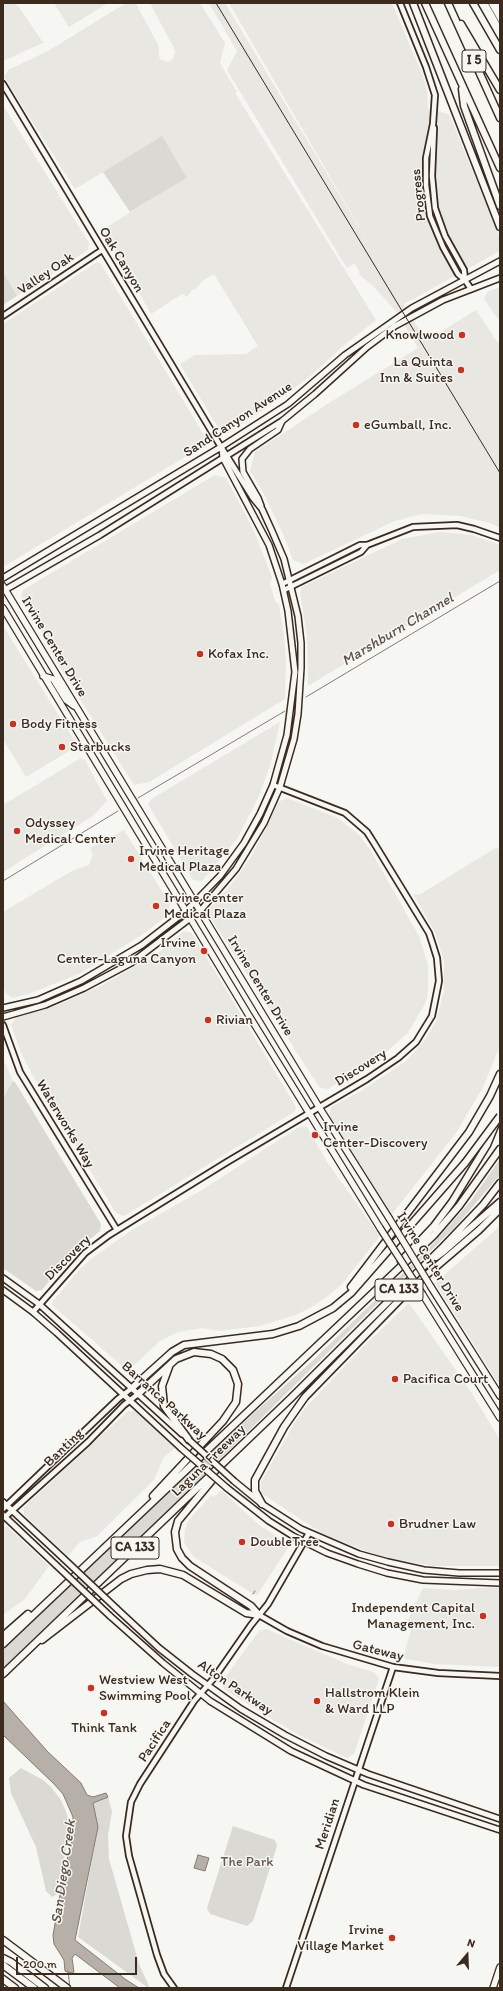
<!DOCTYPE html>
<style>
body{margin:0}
#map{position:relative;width:503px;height:1991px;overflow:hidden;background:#f6f6f2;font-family:Itim,sans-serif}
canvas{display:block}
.frame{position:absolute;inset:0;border:4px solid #3b2a1e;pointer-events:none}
.north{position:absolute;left:447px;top:1935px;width:40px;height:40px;-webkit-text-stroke:3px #f6f6f2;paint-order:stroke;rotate:19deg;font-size:11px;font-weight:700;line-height:16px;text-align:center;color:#3b2a1e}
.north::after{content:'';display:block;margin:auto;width:14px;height:18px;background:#3b2a1e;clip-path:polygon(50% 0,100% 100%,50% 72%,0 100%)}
.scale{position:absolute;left:16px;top:1957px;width:121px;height:18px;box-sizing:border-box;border:2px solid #3b2a1e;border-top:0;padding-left:5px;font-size:12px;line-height:14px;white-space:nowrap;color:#3b2a1e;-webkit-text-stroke:3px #f6f6f2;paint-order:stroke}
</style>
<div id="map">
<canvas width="503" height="1991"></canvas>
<div class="frame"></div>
<div class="north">N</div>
<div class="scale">200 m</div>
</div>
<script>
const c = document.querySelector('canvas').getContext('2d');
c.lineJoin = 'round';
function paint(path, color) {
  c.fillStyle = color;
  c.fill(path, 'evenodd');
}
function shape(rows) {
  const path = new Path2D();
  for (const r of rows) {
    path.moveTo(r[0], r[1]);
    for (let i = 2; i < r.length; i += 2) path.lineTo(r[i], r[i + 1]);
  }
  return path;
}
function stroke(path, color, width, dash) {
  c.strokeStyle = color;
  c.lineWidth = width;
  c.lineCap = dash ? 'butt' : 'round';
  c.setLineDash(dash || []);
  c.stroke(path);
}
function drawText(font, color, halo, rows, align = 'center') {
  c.font = font + ' Itim,sans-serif';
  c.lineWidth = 3;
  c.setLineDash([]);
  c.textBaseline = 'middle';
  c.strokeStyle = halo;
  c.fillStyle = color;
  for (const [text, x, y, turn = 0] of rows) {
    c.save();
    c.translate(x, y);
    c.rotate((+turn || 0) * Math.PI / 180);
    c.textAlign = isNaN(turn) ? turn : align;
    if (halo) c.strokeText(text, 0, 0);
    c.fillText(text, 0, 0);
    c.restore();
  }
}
const built = shape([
 [3,3,16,3,42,41,45,42,3,61],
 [54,3,108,3,69,27],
 [126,3,136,4,159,46,159,57,161,60,168,62,173,59,175,52,174,48,150,3,200,3,225,43,220,63,237,92,235,93,376,320,348,342,309,377,282,397,227,434,221,433,180,364,195,355,246,354,258,346,214,274,201,282,197,288,192,290,187,297,182,294,151,314,103,229,187,178,162,137,75,189,4,77,8,70,48,51],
 [209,3,225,3,378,259,229,3,392,3,423,76,427,89,428,109,449,114,500,238,500,251,404,304,426,341,476,310,500,346,500,528,490,523,460,516,421,514,395,521,303,564,293,560,283,534,263,492,250,471,255,452,329,403,418,348,395,310,374,287,360,275,358,269,354,263,348,268,343,262,227,70,237,51],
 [3,105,89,243,88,250,17,296,3,272],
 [97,262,101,264,207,440,206,447,185,457,3,567,3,324],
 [500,287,500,322,484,299,487,292],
 [215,475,226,478,253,529,272,577,270,584,275,601,279,605,284,636,286,661,285,699,149,782,134,785,53,656,50,646,21,596,23,590],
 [440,532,472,535,500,545,500,570,308,686,307,635,300,593,302,587,402,539],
 [3,626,76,743,74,748,26,777,3,739],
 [280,722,270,766,258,798,237,839,202,881,193,880,148,804,153,798],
 [81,758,85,760,107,801,93,816,3,872,3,805],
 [287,798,338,818,359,835,371,851,419,936,428,964,428,990,426,1002,408,1033,380,1057,328,1089,319,1087,209,915,209,909,231,885,251,857,269,823,278,802],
 [124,830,170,904,167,916,143,934,81,973,31,993,13,998,6,994,3,986,3,912,72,871,89,865,93,854,90,848],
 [497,847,500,852,500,1046,483,1087,456,1133,392,1214,329,1116,331,1107,361,1091,405,1062,425,1040,436,1021,444,992,444,961,435,932,413,894,419,895],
 [184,931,192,933,296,1107,294,1112,124,1216,116,1213,33,1076,21,1053,11,1025,16,1017,58,1005,103,985,159,952],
 [3,1059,13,1081,3,1098],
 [299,1127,307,1127,327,1162,380,1236,342,1284,328,1296,315,1305,296,1315,260,1326,219,1331,202,1328,178,1332,160,1341,131,1368,128,1368,121,1365,52,1305,53,1301,81,1268,95,1256,132,1230,202,1190],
 [500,1226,500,1386,435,1283],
 [409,1303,471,1392,500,1440,500,1566,434,1566,392,1559,366,1551,323,1534,261,1493,261,1482,295,1422,306,1407,362,1348],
 [128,1411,135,1411,175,1448,164,1457,154,1480,97,1536,80,1542,68,1556,24,1515,24,1507],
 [221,1490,259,1525,290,1545,258,1594,255,1595,194,1557,184,1543,185,1530,189,1520,211,1495,214,1497],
 [3,1527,8,1527,49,1566,25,1599,3,1615],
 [500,1587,500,1667,435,1664,405,1659,404,1654,412,1627,405,1626,423,1588,453,1590],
 [266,1629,347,1664,374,1672,379,1679,354,1754,347,1758,301,1736,275,1721,224,1689,223,1680,259,1631]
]);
const green = shape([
 [162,136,187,178,130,212,103,172],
 [3,272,17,296,3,305],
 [13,1081,15,1082,101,1224,100,1231,69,1257,42,1290,36,1291,3,1268,3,1098],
 [500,1159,500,1175,456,1226,140,1538,3,1668,3,1649,188,1472,310,1363,427,1250,470,1202],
 [21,1768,43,1780,51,1787,61,1800,67,1814,69,1831,66,1849,57,1894,52,1897,46,1891,36,1847,11,1793,9,1778],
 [108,1797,112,1811,108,1835,109,1859,139,1964,149,1986,147,1987,78,1937,98,1827,93,1803],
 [233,1826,275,1840,277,1846,253,1921,247,1926,210,1914,207,1908]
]);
const water = shape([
 [3,1701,47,1751,81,1783,87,1795,93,1797,106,1793,108,1797,93,1803,98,1827,75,1940,125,1979,139,1988,120,1988,75,1954,72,1958,74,1972,70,1973,65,1971,64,1960,54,1944,53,1935,65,1867,73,1836,73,1817,63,1794,54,1784,3,1735,3,1701],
 [198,1855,209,1858,205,1871,194,1868,198,1855]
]);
const stream = shape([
 [488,3,500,24],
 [306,697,500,581],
 [138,798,285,711],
 [3,881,118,811],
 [253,1594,255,1591],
 [68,1971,70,1988]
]);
const tertiary = shape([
 [400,3,426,67,435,95,433,124,426,158,426,185,430,216,443,247,458,274,465,280,471,289],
 [3,84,221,447],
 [434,128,432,176,435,208,445,236,464,270,465,280],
 [3,316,102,250],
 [282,584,360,545,367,545,413,527,457,525,474,529,500,538],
 [284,590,361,552,367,545],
 [3,1025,20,1072,117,1230],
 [33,1312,85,1253,109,1235,227,1162,367,1079,398,1058,416,1042,432,1016,439,981,437,958,433,945,429,933,374,843,367,832,345,813,273,785],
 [3,1509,118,1399,132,1388],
 [5,1517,88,1442,124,1405,138,1394],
 [259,1615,287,1631,322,1646,393,1667,438,1673,500,1676],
 [174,1988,164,1974,157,1955,129,1856,126,1836,131,1802,140,1784,194,1701,214,1678,251,1625,268,1604,309,1533],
 [286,1988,393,1667]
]);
const secondary = shape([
 [261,506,258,498,243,472,242,459,250,449,278,430,282,421],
 [3,578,221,447,288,404,345,355,412,308,500,261],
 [3,591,100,535,282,421,315,394,367,347,395,326,443,300,500,278],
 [3,1008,38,1000,81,981,142,945,186,911,220,876,244,843,260,814,273,785,287,735,293,688,295,672,288,611,282,584,269,545,223,458,222,449],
 [3,1017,45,1005,84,988,131,963,201,910,236,869,264,823,280,787,294,739,298,714,301,668,301,643,298,616,284,559,272,531,262,509,253,498,221,447],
 [3,1278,39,1304,182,1434],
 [3,1290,33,1312,57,1333,181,1448],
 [234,1481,262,1504,301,1529,359,1554,388,1562,424,1570,459,1573,500,1573],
 [227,1488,269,1521,293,1536,327,1553,358,1564,387,1573,423,1580,500,1583],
 [3,1502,63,1558],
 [3,1515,56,1565],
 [117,1609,159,1648,192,1674,241,1709,285,1735,326,1756,368,1774,500,1819],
 [110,1616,163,1663,210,1701,291,1751,364,1785,500,1830]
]);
const primary = shape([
 [3,586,319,1107,389,1218],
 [3,608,248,1014,380,1228],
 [43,676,53,679,66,700,74,706],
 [431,1287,500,1396],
 [423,1295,500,1418],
 [493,1988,500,1967]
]);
const motorway = shape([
 [413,3,500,227],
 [425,3,500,168],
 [448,3,500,118],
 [473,3,500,50],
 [461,24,500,90],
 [462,89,464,106,500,206],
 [436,1257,443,1252,500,1202],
 [401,1261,434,1226,452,1202,487,1145,496,1123],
 [351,1287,469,1132,490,1096,500,1074],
 [169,1367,162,1386,164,1406,189,1440],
 [132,1388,172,1352,184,1345,273,1334,299,1326,333,1308,351,1293,465,1163],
 [138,1394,176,1359,194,1352,211,1354,222,1359,233,1370,238,1384,236,1402,223,1421,153,1496],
 [213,1479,178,1521,175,1532,177,1549,182,1558,190,1566,251,1606,259,1615],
 [262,1504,255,1491,255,1480,284,1427,305,1397,410,1289,479,1230,500,1209],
 [3,1636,28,1614],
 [42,1640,121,1579,131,1574,147,1570,160,1569,183,1575,246,1613,259,1615],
 [3,1644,434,1235,459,1206,500,1149],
 [3,1674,291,1398,441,1249,483,1205,500,1183],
 [3,1940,67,1988],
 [3,1958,11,1962,45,1988],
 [3,1965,34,1988],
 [3,1979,15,1988]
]);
const rail = shape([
 [216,3,500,473]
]);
const secondaryBridge = shape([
 [189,1440,234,1481],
 [181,1448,227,1488],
 [63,1558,117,1609],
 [56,1565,110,1616]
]);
const primaryBridge = shape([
 [389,1218,431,1287],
 [380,1228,423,1295]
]);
const motorwayBridge = shape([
 [465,1163,500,1116]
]);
const markers = [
 [462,335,4,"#c8321e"],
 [461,370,4,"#c8321e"],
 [356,425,4,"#c8321e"],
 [200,654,4,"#c8321e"],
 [13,724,4,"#c8321e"],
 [62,747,4,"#c8321e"],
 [17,831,4,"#c8321e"],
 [131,859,4,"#c8321e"],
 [156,906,4,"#c8321e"],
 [204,951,4,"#c8321e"],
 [208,1020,4,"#c8321e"],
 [315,1135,4,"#c8321e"],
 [395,1379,4,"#c8321e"],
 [391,1524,4,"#c8321e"],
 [242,1542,4,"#c8321e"],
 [483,1616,4,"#c8321e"],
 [91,1688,4,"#c8321e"],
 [317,1701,4,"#c8321e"],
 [104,1713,4,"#c8321e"],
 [392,1938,4,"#c8321e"]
];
const shields = [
 [474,61,24],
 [399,1290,48],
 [135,1548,48]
];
const shieldNames = [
 ["I 5",474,61],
 ["CA 133",399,1290],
 ["CA 133",135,1548]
];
const streetNames = [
 ["Progress",419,195,-96],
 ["Oak Canyon",121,260,59],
 ["Valley Oak",46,274,-34],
 ["Sand Canyon Avenue",238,420,-33],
 ["Irvine Center Drive",54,647,59],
 ["Irvine Center Drive",260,986,59],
 ["Discovery",361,1068,-32],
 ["Waterworks Way",65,1124,59],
 ["Discovery",68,1258,-45],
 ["Irvine Center Drive",430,1262,58],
 ["Barranca Parkway",164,1401,42],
 ["Banting",64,1448,-44],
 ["Laguna Freeway",209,1461,-44],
 ["Gateway",378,1651,14],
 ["Alton Parkway",235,1688,34],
 ["Pacifica",155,1741,-57],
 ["Meridian",328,1824,-72]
];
const poiNames = [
 ["Knowlwood",454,335,"right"],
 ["La Quinta",453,362,"right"],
 ["Inn & Suites",453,378,"right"],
 ["eGumball, Inc.",364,425],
 ["Kofax Inc.",208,654],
 ["Body Fitness",21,724],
 ["Starbucks",70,747],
 ["Odyssey",25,823],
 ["Medical Center",25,839],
 ["Irvine Heritage",139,851],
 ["Medical Plaza",139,867],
 ["Irvine Center",164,898],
 ["Medical Plaza",164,914],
 ["Irvine",196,943,"right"],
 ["Center-Laguna Canyon",196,959,"right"],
 ["Rivian",216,1020],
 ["Irvine",323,1127],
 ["Center-Discovery",323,1143],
 ["Pacifica Court",403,1379],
 ["Brudner Law",399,1524],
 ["DoubleTree",250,1542],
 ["Independent Capital",475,1608,"right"],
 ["Management, Inc.",475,1624,"right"],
 ["Westview West",99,1680],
 ["Swimming Pool",99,1696],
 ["Hallstrom Klein",325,1693],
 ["& Ward LLP",325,1709],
 ["Think Tank",104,1728,"center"],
 ["Irvine",384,1930,"right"],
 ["Village Market",384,1946,"right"]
];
const parkNames = [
 ["The Park",247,1862]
];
const waterNames = [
 ["Marshburn Channel",398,630,-31],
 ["San Diego Creek",64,1872,-82]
];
paint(built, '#e8e7e2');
paint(green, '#dad9d3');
paint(water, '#b6b0a9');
stroke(water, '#857a71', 1);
stroke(stream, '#857a71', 1);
stroke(tertiary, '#3b2a1e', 8);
stroke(secondary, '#3b2a1e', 8);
stroke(primary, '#3b2a1e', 8);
stroke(motorway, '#3b2a1e', 9);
stroke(tertiary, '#f6f6f2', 4.5);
stroke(secondary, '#f6f6f2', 5);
stroke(primary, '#f6f6f2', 5.5);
stroke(motorway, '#f6f6f2', 6);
stroke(rail, '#3b2a1e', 1);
stroke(secondaryBridge, '#3b2a1e', 8, []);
stroke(primaryBridge, '#3b2a1e', 8, []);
stroke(motorwayBridge, '#3b2a1e', 9, []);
stroke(secondaryBridge, '#f6f6f2', 5);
stroke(primaryBridge, '#f6f6f2', 5.5);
stroke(motorwayBridge, '#f6f6f2', 6);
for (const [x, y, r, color] of markers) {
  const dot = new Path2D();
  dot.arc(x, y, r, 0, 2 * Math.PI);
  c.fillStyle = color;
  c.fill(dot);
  stroke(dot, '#f6f6f2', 1.5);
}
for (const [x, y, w] of shields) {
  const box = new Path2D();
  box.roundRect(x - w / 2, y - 11, w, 22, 3);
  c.fillStyle = '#f6f6f2';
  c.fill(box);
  stroke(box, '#3b2a1e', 1);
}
drawText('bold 13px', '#3b2a1e', null, shieldNames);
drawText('14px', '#3b2a1e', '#f6f6f2', streetNames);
drawText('14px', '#3b2a1e', '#f6f6f2', poiNames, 'left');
drawText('14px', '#63564b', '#f6f6f2', parkNames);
drawText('italic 15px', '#605248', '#f6f6f2', waterNames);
</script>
